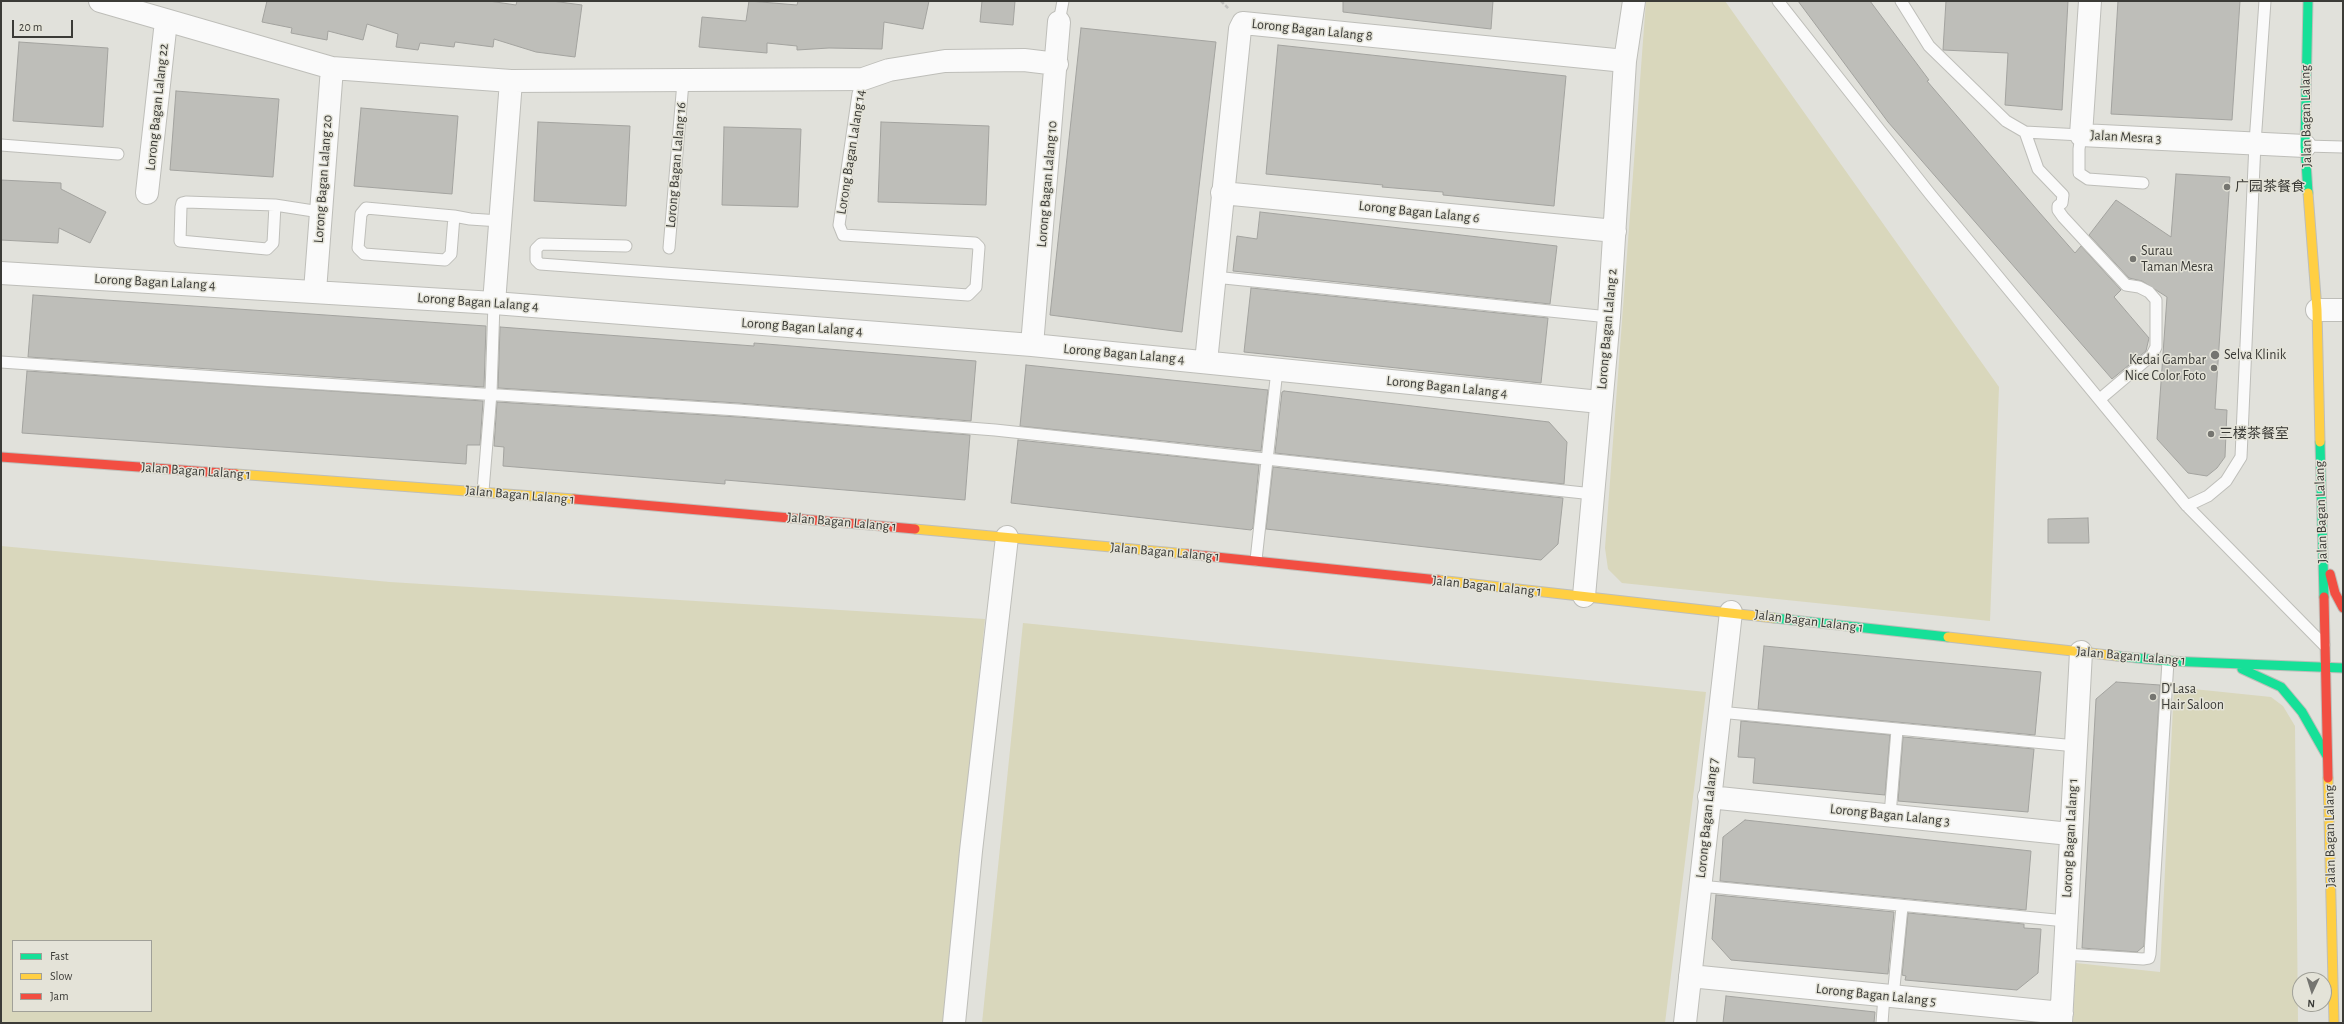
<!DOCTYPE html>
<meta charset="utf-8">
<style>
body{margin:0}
#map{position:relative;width:2344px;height:1024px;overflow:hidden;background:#e1e1db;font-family:"Alegreya Sans",sans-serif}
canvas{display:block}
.frame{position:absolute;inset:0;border:2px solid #3b3b37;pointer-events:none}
.legend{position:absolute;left:12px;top:940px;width:140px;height:72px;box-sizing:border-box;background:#e4e3d8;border:1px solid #a0a098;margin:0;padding:5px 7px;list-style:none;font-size:12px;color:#3b3b37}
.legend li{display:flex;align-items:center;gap:8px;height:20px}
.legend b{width:20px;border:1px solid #a0a098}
.north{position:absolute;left:2292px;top:972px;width:40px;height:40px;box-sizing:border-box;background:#e4e3d8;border:1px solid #a0a098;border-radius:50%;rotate:184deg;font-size:11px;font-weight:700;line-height:16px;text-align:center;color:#3b3b37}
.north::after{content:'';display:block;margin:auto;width:14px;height:18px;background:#757570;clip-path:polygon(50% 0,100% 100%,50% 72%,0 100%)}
.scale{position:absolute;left:12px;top:20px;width:61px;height:18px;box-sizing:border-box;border:2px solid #3b3b37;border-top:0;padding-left:5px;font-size:12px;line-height:14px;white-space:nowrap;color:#3b3b37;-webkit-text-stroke:3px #e4e3d8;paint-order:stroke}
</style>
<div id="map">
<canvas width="2344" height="1024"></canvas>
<div class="frame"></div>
<ul class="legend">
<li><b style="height:5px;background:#16e098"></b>Fast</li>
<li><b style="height:5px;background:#ffcf43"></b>Slow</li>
<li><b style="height:5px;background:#f24e42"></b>Jam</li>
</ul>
<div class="north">N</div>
<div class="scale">20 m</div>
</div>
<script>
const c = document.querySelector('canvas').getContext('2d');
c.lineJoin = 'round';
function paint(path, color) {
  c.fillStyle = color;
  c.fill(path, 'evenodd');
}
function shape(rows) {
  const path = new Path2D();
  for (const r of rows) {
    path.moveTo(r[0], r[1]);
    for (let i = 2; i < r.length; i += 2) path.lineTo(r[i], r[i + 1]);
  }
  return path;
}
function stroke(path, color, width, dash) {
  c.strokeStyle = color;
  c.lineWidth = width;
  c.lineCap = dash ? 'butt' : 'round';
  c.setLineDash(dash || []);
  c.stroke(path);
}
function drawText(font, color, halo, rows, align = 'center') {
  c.font = font + ' "Alegreya Sans","Noto Sans SC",sans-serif';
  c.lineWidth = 3;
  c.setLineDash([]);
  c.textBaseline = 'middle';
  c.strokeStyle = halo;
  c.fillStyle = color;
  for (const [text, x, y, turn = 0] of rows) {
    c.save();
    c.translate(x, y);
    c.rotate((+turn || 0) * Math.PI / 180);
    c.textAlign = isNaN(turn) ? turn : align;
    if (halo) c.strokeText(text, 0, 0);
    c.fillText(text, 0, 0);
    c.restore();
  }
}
const green = shape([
 [1646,1,1725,1,1999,387,1990,621,1622,583,1608,569,1605,548],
 [1,546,390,582,985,619,944,1023,1,1023],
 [13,941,151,941,151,1011,13,1011],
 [1023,623,1706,692,1665,1023,982,1023],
 [2174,687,2271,697,2283,706,2295,726,2298,1023,2073,1023,2076,963,2160,972]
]);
const building = shape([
 [267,1,489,1,516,5,517,1,552,1,582,5,575,57,536,52,494,39,493,47,455,42,454,47,420,43,418,50,396,47,398,34,367,24,363,40,328,31,327,40,291,33,292,28,262,22,267,1],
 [749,1,797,5,798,1,929,1,923,29,884,22,882,49,829,48,797,50,797,46,767,43,767,53,699,47,702,17,746,21,749,1],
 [982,1,1015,1,1013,25,980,22,982,1],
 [1343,1,1493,1,1491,29,1343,12,1343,1],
 [1798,1,1870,1,1929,80,1927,81,2039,212,2075,253,2081,246,2121,290,2114,297,2149,338,2146,351,2112,379,1888,122,1798,1],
 [1946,1,2068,1,2062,110,2005,105,2008,53,1943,50,1946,1],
 [2118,1,2240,1,2232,120,2111,114,2118,1],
 [1081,28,1216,42,1182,332,1050,315,1081,28],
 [19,42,108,48,103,127,13,121,19,42],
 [1278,45,1566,76,1554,206,1443,195,1443,192,1382,187,1383,185,1266,174,1278,45],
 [176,91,279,99,273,177,170,170,176,91],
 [361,108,458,116,452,194,354,186,361,108],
 [538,122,630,126,626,206,534,201,538,122],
 [881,122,989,126,986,205,878,202,881,122],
 [724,127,801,129,798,207,722,205,724,127],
 [2176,174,2230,177,2215,409,2227,410,2225,457,2217,468,2207,476,2188,473,2157,439,2167,297,2142,281,2129,278,2089,235,2116,200,2171,237,2176,174],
 [1,180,61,183,61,189,106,212,90,243,59,228,58,243,1,240,1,180],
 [1260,212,1557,246,1550,304,1233,271,1237,236,1257,239,1260,212],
 [1251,288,1548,318,1541,383,1244,352,1251,288],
 [33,295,486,326,484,387,28,357,33,295],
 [500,327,754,346,754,343,976,361,971,421,738,403,498,388,500,327],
 [1026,365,1268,390,1261,451,1020,426,1026,365],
 [27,371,483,401,480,445,467,445,466,464,22,433,27,371],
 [1284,391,1549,422,1567,442,1564,484,1275,453,1282,392,1284,391],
 [497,402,738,417,970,435,965,500,725,480,725,484,503,466,504,447,494,446,497,402],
 [1018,440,1259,465,1253,528,1251,530,1011,503,1018,440],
 [1273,467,1563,498,1558,544,1541,560,1266,529,1273,467],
 [2088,518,2089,543,2048,543,2048,519,2088,518],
 [1764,646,2041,672,2035,735,1758,709,1764,646],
 [2116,682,2160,685,2144,946,2137,952,2082,948,2096,699,2116,682],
 [1741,721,1890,735,1885,795,1753,783,1755,758,1738,757,1741,721],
 [1903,737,2034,749,2028,812,1898,801,1903,737],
 [1745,820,2031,851,2026,910,1720,881,1723,837,1745,820],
 [1716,895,1894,912,1888,974,1731,960,1712,939,1716,895],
 [1908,913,2024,924,2024,928,2041,929,2038,973,2017,990,1905,980,1906,976,1902,975,1908,913],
 [1726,996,1875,1012,1874,1023,1723,1023,1726,996]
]);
const path = shape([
 [1221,1,1229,9]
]);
const lane = shape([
 [1778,1,1930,194,2187,506,2324,645],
 [1901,1,1929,46,2006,121,2025,132,2081,135,2079,149,2079,173,2088,179,2143,183],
 [1059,22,1063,1],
 [2025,132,2038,169,2063,195,2062,203,2058,206,2058,210,2063,217,2126,285,2139,287,2149,292,2156,300,2156,347,2152,355,2100,399],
 [1,145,118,154],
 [2305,146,2343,147],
 [275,205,273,243,267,249,180,241,181,207,182,203,186,202,275,205,320,212],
 [454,216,451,254,445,260,364,254,358,248,361,214,366,208,454,216,470,219,500,221],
 [626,246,541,244,536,249,536,260,540,264,968,295,976,287,979,247,975,243,843,235,839,225,858,94,863,79],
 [669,248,683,82],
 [1214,277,1609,317],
 [1,362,260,380,738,410,995,430,1593,494],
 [483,491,491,393,494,303],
 [2187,506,2208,496,2226,481,2241,457,2255,143,2265,1],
 [1256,560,1277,370],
 [1719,712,2076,746],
 [1890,815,1897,730],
 [1700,886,2066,921],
 [2064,954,2143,959,2149,958,2150,954,2168,661],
 [1893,997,1902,907],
 [1882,1023,1884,996]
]);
const street = shape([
 [100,1,332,68,511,81,863,79,889,70,945,61,1024,60,1057,64],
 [2090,1,2081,135,2305,146],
 [147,193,166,21],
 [1222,193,1615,231],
 [1,273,494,303,1032,345,1600,402],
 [315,291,332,68],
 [494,303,511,81],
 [2317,310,2343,310],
 [1032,345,1059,22],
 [1206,362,1240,29,1243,23,1625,61],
 [1584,596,1609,317,1625,61,1634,1],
 [1709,797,2070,834],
 [1690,976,2062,1013],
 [954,1023,971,851,1007,537],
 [1685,1023,1731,612],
 [2061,1023,2081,652]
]);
const fast = shape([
 [2308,1,2305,146,2308,193],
 [2320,442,2324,597],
 [1774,618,1948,637],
 [2117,656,2168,661,2343,668],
 [2242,669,2281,687,2302,712,2327,756]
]);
const slow = shape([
 [2308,193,2317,310,2320,442],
 [236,474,574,499],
 [915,529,1187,554],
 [1438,580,1774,618],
 [1948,637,2117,656],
 [2328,778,2334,1023]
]);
const jam = shape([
 [1,457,236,474],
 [574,499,915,529],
 [1187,554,1438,580],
 [2330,574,2335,593,2343,608],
 [2324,597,2328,778]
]);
const markers = [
 [2227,187,4,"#757570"],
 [2133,259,4,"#757570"],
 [2215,355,5,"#757570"],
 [2214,368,4,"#757570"],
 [2211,434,4,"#757570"],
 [2153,697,4,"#757570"]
];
const streetNames = [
 ["Lorong Bagan Lalang 8",1312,30,6],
 ["Lorong Bagan Lalang 22",157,107,-84],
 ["Jalan Bagan Lalang",2306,116,-91],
 ["Jalan Mesra 3",2126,137,3],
 ["Lorong Bagan Lalang 14",851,152,-81],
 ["Lorong Bagan Lalang 16",676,165,-85],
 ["Lorong Bagan Lalang 20",323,179,-86],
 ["Lorong Bagan Lalang 10",1047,184,-85],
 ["Lorong Bagan Lalang 6",1419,212,6],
 ["Lorong Bagan Lalang 4",155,282,3],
 ["Lorong Bagan Lalang 4",478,302,4],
 ["Lorong Bagan Lalang 4",802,327,4],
 ["Lorong Bagan Lalang 2",1607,329,-85],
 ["Lorong Bagan Lalang 4",1124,354,5],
 ["Lorong Bagan Lalang 4",1447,387,6],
 ["Jalan Bagan Lalang 1",196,471,4],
 ["Jalan Bagan Lalang 1",520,495,5],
 ["Jalan Bagan Lalang",2321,512,-92],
 ["Jalan Bagan Lalang 1",842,522,5],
 ["Jalan Bagan Lalang 1",1165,552,5],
 ["Jalan Bagan Lalang 1",1487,586,6],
 ["Jalan Bagan Lalang 1",1809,621,7],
 ["Jalan Bagan Lalang 1",2131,656,5],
 ["Lorong Bagan Lalang 3",1890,815,6],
 ["Lorong Bagan Lalang 7",1707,818,-84],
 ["Jalan Bagan Lalang",2330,836,-91],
 ["Lorong Bagan Lalang 1",2070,838,-87],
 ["Lorong Bagan Lalang 5",1876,995,6]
];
const poiNames = [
 ["广园茶餐食",2235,187],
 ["Surau",2141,251],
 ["Taman Mesra",2141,267],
 ["Selva Klinik",2224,355],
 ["Kedai Gambar",2206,360,"right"],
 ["Nice Color Foto",2206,376,"right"],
 ["三楼茶餐室",2219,434],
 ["D'Lasa",2161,689],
 ["Hair Saloon",2161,705]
];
paint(green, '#d9d7bc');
paint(building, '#bebeb9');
stroke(building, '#a3a39f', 1);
stroke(lane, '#bebeb9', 13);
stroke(street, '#bebeb9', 24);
stroke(fast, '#bebeb9', 11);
stroke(slow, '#bebeb9', 11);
stroke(jam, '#bebeb9', 11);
stroke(path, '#c1c1be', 2.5, [4, 2]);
stroke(lane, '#fafafa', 11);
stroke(street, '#fafafa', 22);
stroke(fast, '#16e098', 9);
stroke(slow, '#ffcf43', 9);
stroke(jam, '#f24e42', 9);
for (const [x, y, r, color] of markers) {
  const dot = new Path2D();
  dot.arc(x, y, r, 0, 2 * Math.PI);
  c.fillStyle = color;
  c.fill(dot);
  stroke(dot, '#e4e3d8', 1.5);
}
drawText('14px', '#3b3b37', '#e4e3d8', streetNames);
drawText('14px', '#3b3b37', '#e4e3d8', poiNames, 'left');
</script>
